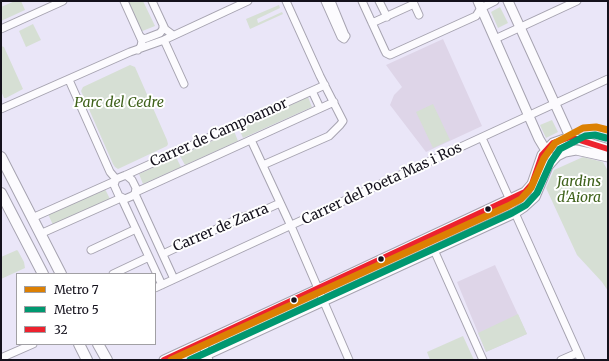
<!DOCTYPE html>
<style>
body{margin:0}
#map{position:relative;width:609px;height:361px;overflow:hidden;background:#eae6f8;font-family:Merriweather,serif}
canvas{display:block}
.frame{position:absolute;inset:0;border:2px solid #14111c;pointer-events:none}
.legend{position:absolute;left:16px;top:273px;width:140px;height:72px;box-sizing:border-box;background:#fff;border:1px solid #a1a0a4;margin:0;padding:5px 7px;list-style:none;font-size:12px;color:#14111c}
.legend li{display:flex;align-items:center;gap:8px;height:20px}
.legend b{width:20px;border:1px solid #a1a0a4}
</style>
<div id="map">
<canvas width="609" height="361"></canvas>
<div class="frame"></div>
<ul class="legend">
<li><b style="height:5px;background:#dc8003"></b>Metro 7</li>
<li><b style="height:5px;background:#009870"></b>Metro 5</li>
<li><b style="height:5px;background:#ed222e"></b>32</li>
</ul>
</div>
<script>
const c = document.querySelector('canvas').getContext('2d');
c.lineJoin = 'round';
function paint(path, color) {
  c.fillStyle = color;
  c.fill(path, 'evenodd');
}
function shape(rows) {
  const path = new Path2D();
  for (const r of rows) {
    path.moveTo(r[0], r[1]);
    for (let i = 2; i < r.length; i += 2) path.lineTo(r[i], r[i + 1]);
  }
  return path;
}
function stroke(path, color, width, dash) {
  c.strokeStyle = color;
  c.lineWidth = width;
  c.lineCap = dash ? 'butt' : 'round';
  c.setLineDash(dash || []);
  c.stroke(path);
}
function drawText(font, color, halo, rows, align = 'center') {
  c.font = font + ' Merriweather,serif';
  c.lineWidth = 4;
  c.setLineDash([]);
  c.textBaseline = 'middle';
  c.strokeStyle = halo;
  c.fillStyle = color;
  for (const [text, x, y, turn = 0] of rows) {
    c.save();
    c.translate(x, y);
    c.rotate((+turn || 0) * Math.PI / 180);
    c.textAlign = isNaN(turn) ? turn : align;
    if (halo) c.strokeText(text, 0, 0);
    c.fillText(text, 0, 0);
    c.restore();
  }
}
const education = shape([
 [443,39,482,126,426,152,390,105,394,95,402,87,386,65],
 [495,265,527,334,486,352,457,282]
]);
const green = shape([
 [15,1,21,1,25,10,1,21,1,7],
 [126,1,143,1,155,26,140,32],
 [279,5,280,8,257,19,258,23,282,12,283,14,250,29,246,19],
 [500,7,508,23,498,28,491,12],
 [33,24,41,40,26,47,19,31],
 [1,46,4,47,23,89,6,98,4,98,1,91],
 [130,65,135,67,167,140,168,144,167,146,118,169,115,167,113,164,81,91,83,87],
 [308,97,312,107,243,138,239,129],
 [433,104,450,140,433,148,416,112],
 [552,120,558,132,546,138,540,125],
 [234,131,238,141,185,165,180,156],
 [176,157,181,167,143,184,139,174],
 [583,157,603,162,608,171,608,291,602,282,577,255,546,188,554,170],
 [105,189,110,199,53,225,48,214],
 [499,208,502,215,443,242,441,236],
 [418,246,421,253,334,293,331,287],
 [17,250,18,251,24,262,25,268,1,279,1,257],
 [312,296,316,298,317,301,217,347,215,341],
 [518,314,527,334,486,352,478,333],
 [463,336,474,360,430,360,427,352]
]);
const street = shape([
 [124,1,142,41,141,46,138,50],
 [152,1,165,29,173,35],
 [325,1,341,37,344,39,346,36,345,35,331,1],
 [362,1,385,51,386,53,390,55,476,16,481,8,495,1],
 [379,1,387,17],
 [372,23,414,4,419,15],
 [1,29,63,1],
 [140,36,143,39,147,38,160,33,163,29,163,26],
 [495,39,577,1],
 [164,40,184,84],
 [69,80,110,172,116,179],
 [312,91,320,108],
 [1,109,130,52,164,40,248,1],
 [482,138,510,200],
 [251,140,291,226,349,360],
 [263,165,329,136,340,125,343,121,320,76,286,1],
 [126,175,325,85],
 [126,175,132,180,136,188,135,194,132,196,125,199,119,196,114,185,116,179,126,175],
 [136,192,334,102],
 [135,194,174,279],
 [122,199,162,285],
 [515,213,581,360],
 [32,218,115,181],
 [40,234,121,198],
 [91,250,136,229],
 [434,250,483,360],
 [163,254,242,217,260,212,280,203],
 [113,274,149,257],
 [155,288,608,79],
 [1,358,33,344],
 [209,360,204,349,206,343,210,339],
 [561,360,577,353]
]);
const secondary = shape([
 [478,1,539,139,548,154],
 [508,1,570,137,569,147,565,152],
 [164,360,318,289,525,192,532,184,542,155,553,143,570,137,608,149],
 [195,360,515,213,524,207,535,197,548,166,557,156,565,152,576,150,608,157]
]);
const primary = shape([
 [1,157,61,274],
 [1,193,43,274],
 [79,344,87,360],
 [98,344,107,360]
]);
const bus1 = shape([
 [164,360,525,192,532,184,542,155,553,143,570,137,608,149]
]);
const metro1 = shape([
 [171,360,508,206,521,199,531,188,544,158,555,143,583,128,596,127,608,130]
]);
const metro2 = shape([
 [190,360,512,213,526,205,537,193,551,162,560,149,585,136,595,135,606,138]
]);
const markers = [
 [488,209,3.5,"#14111c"],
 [381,259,3.5,"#14111c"],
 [294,300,3.5,"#14111c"]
];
const parkNames = [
 ["Parc del Cedre",119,103],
 ["Jardins",579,182],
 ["d'Aiora",579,198]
];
const streetNames = [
 ["Carrer de Campoamor",219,133,-24],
 ["Carrer del Poeta Mas i Ros",382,184,-25],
 ["Carrer de Zarra",221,228,-23]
];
paint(education, '#ded5e8');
paint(green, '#d6dfd4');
stroke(street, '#a6a3b0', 9);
stroke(secondary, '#a6a3b0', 11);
stroke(primary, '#a6a3b0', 12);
stroke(street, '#fcfbfe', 7);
stroke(secondary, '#fcfbfe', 9);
stroke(primary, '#fcfbfe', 10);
stroke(bus1, '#ed222e', 6);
stroke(metro1, '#dc8003', 7);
stroke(metro2, '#009870', 7);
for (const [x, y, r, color] of markers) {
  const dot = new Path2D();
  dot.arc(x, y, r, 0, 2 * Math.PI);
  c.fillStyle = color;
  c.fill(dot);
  stroke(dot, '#fff', 1.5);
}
drawText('italic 14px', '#3e611a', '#fff', parkNames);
drawText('14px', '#14111c', '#fff', streetNames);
</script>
